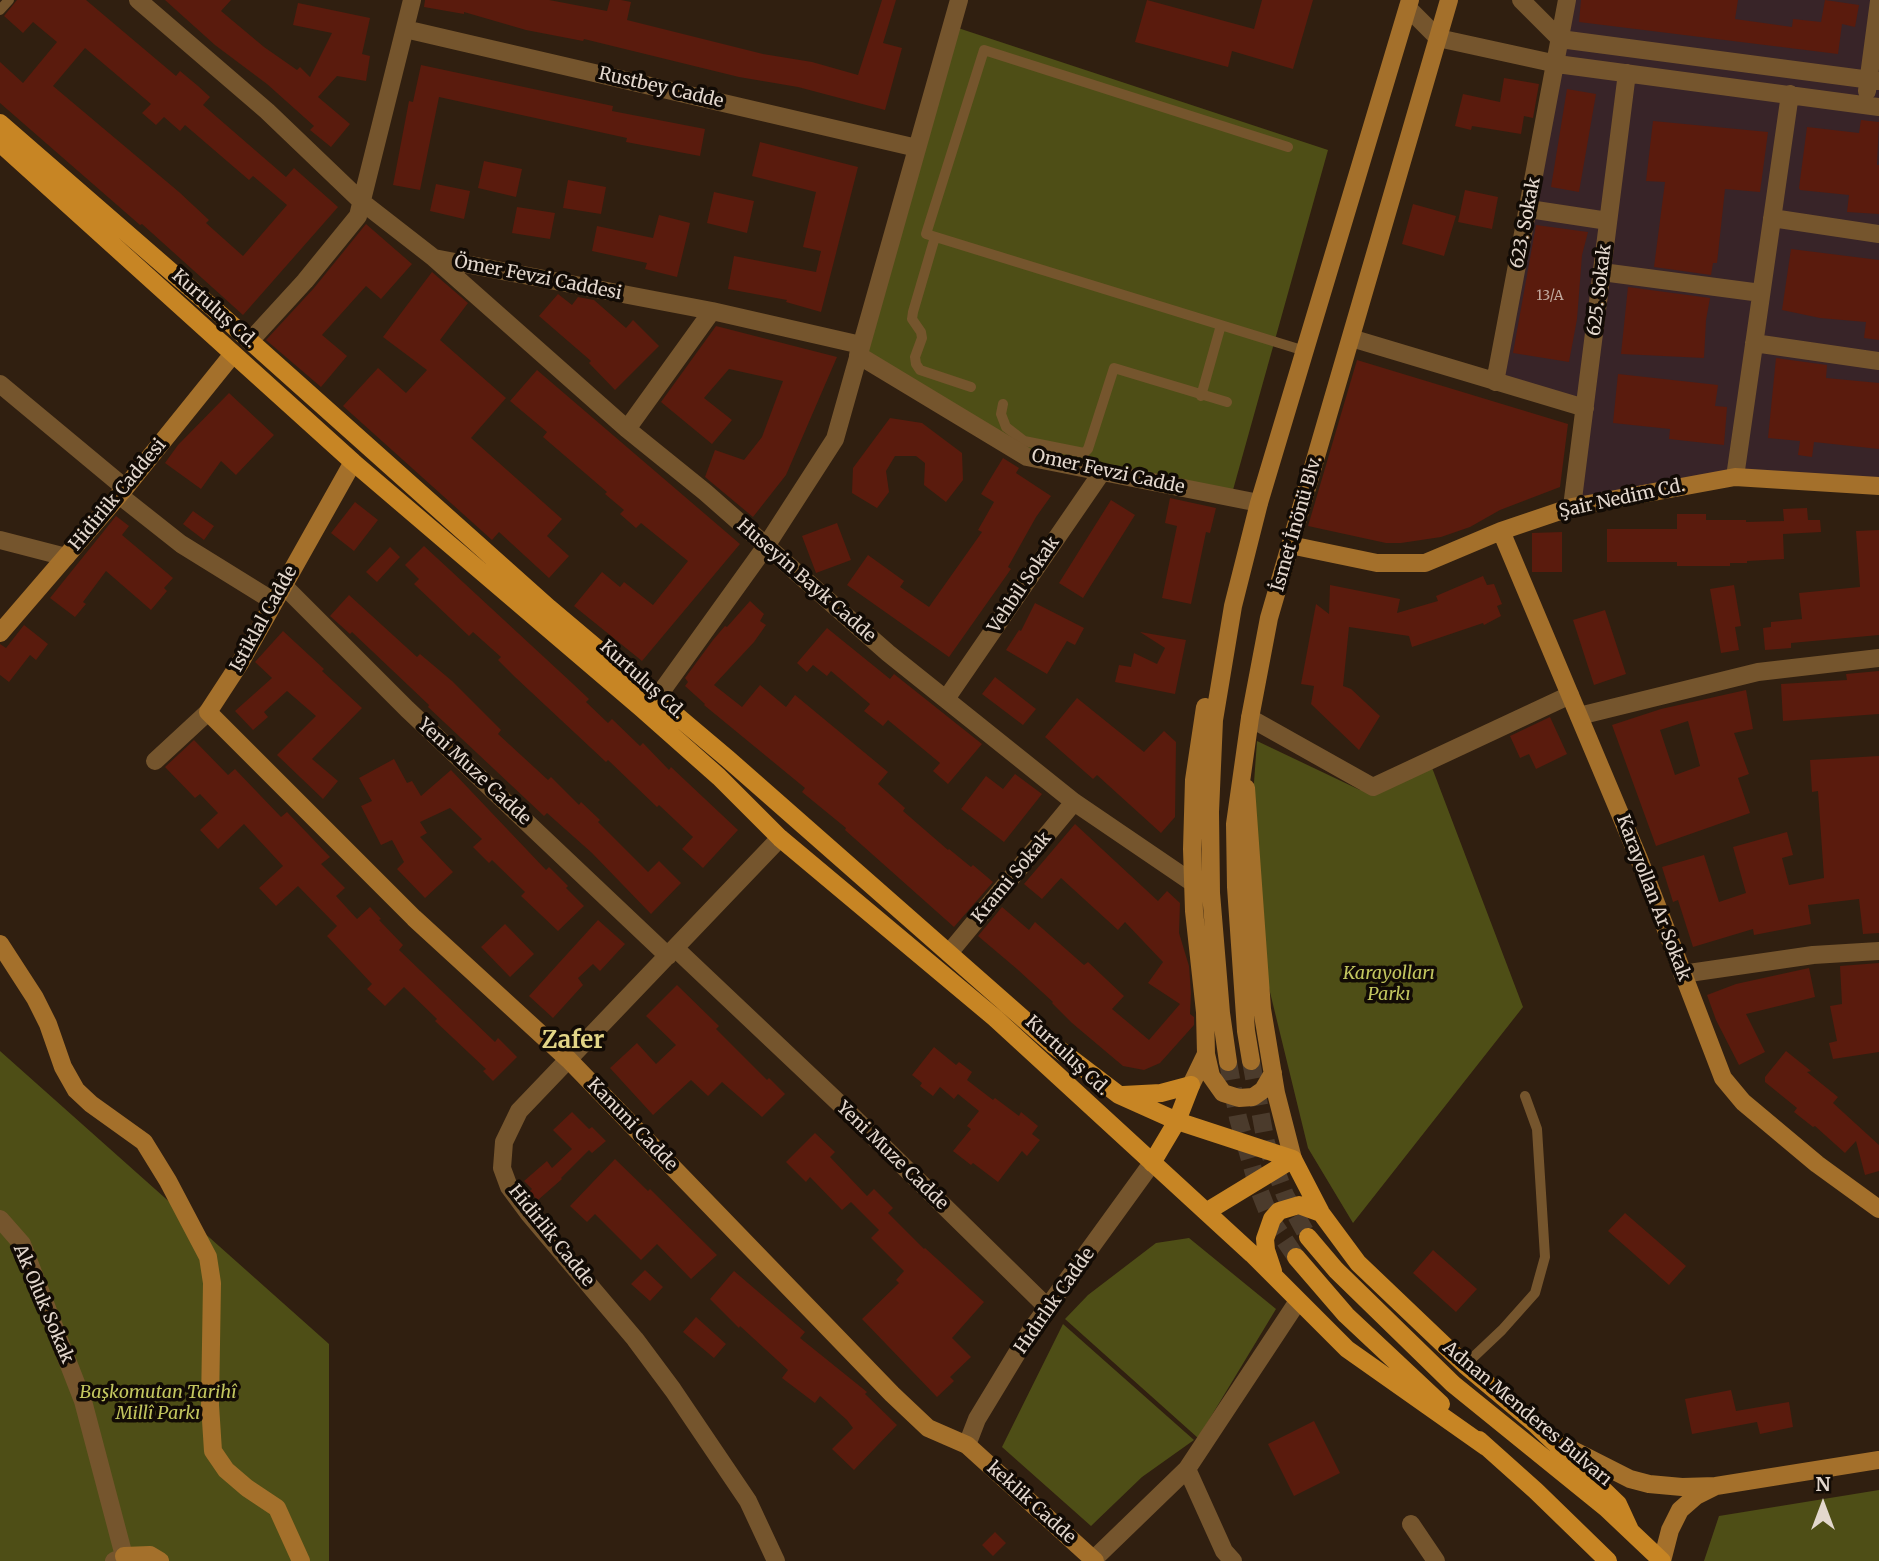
<!DOCTYPE html>
<meta charset="utf-8">
<style>
body{margin:0}
#map{position:relative;width:1879px;height:1561px;overflow:hidden;background:#301f10;font-family:Merriweather,serif}
canvas{display:block}
.north{position:absolute;left:1788px;top:1470px;width:70px;height:70px;-webkit-text-stroke:5px #120b05;paint-order:stroke;rotate:0deg;font-size:19px;font-weight:700;line-height:28px;text-align:center;color:#e3d7cd}
.north::after{content:'';display:block;margin:auto;width:24px;height:32px;background:#e3d7cd;clip-path:polygon(50% 0,100% 100%,50% 72%,0 100%)}
</style>
<div id="map">
<canvas width="1879" height="1561"></canvas>
<div class="north">N</div>
</div>
<script>
const c = document.querySelector('canvas').getContext('2d');
c.lineJoin = 'round';
function paint(path, color) {
  c.fillStyle = color;
  c.fill(path, 'evenodd');
}
function shape(rows) {
  const path = new Path2D();
  for (const r of rows) {
    path.moveTo(r[0], r[1]);
    for (let i = 2; i < r.length; i += 2) path.lineTo(r[i], r[i + 1]);
  }
  return path;
}
function stroke(path, color, width, dash) {
  c.strokeStyle = color;
  c.lineWidth = width;
  c.lineCap = dash ? 'butt' : 'round';
  c.setLineDash(dash || []);
  c.stroke(path);
}
function drawText(font, color, halo, rows, align = 'center') {
  c.font = font + ' Merriweather,serif';
  c.lineWidth = 7;
  c.setLineDash([]);
  c.textBaseline = 'middle';
  c.strokeStyle = halo;
  c.fillStyle = color;
  for (const [text, x, y, turn = 0] of rows) {
    c.save();
    c.translate(x, y);
    c.rotate((+turn || 0) * Math.PI / 180);
    c.textAlign = isNaN(turn) ? turn : align;
    if (halo) c.strokeText(text, 0, 0);
    c.fillText(text, 0, 0);
    c.restore();
  }
}
const industrial = shape([
 [1567,0,1879,0,1879,486,1735,477,1572,507,1584,408,1495,382]
]);
const green = shape([
 [952,26,1328,150,1231,497,1027,457,858,355],
 [1257,741,1360,790,1431,765,1523,1007,1353,1223,1308,1148,1269,988,1250,838],
 [0,1051,329,1344,329,1561,0,1561],
 [1189,1238,1276,1309,1198,1438,1065,1319,1088,1295,1156,1243],
 [1063,1324,1194,1440,1142,1477,1091,1526,1002,1447],
 [1879,1490,1879,1561,1704,1561,1719,1516]
]);
const building = shape([
 [17,0,86,0,176,76,180,71,198,86,210,97,203,105,286,177,294,168,338,207,243,315,142,224,140,225,0,103,0,62,23,83,57,42,33,22,23,33,4,16],
 [85,48,151,104,142,113,156,125,164,117,180,131,185,125,249,180,253,176,287,205,243,256,206,223,209,220,179,192,53,86],
 [165,0,231,0,221,11,264,47,297,70,300,67,310,77,332,33,293,25,298,3,370,18,362,54,370,56,366,81,337,76,318,97,350,124,331,147,310,130,314,126,267,84,215,45],
 [425,0,549,0,607,11,610,0,621,0,631,2,627,20,763,54,812,62,858,75,882,0,896,0,883,43,902,48,885,110,798,87,739,77,584,39,583,41,526,30,464,12,464,14,424,7],
 [1147,0,1254,29,1262,0,1313,0,1293,69,1232,51,1228,67,1135,42],
 [1581,0,1738,0,1735,19,1792,27,1793,19,1821,22,1825,0,1859,5,1855,27,1842,24,1838,54,1579,22],
 [421,65,613,106,612,111,705,129,700,156,626,142,627,138,439,97,420,190,393,185,409,101,413,102],
 [1504,78,1539,84,1533,118,1524,116,1521,134,1472,126,1471,130,1455,126,1463,94,1500,102],
 [1567,89,1596,94,1579,192,1551,187],
 [1861,120,1879,122,1877,165,1879,165,1879,214,1847,212,1849,195,1800,190,1799,188,1807,127,1859,133],
 [1653,121,1768,132,1760,192,1725,189,1717,263,1713,263,1711,275,1654,267,1665,182,1646,181],
 [760,142,858,167,821,312,786,302,787,300,728,289,734,256,816,272,821,251,803,247,816,192,752,176],
 [484,161,522,169,516,197,478,188],
 [568,180,606,187,601,214,563,208],
 [436,184,470,191,464,219,430,211],
 [1465,190,1498,197,1492,229,1458,222],
 [714,192,754,201,747,233,707,223],
 [1413,204,1456,216,1444,256,1402,244],
 [517,207,555,213,550,239,512,233],
 [659,215,690,223,677,277,645,269,647,263,592,251,597,226,653,238],
 [366,224,412,264,381,299,366,286,322,335,347,356,321,387,266,340,314,288],
 [1536,225,1588,232,1582,255,1577,319,1569,362,1513,353],
 [1791,249,1879,260,1879,340,1864,338,1866,322,1820,318,1782,310],
 [432,272,468,303,440,340,506,398,471,438,562,519,547,536,569,556,549,578,499,532,492,540,343,406,378,368,406,393,427,370,383,337],
 [1628,287,1710,298,1706,320,1704,358,1621,354],
 [558,294,572,305,578,297,594,300,626,328,633,320,659,346,615,390,589,363,591,361,539,316],
 [716,326,837,357,786,475,753,517,705,477,715,450,744,460,762,437,783,381,729,369,704,398,732,420,712,444,661,402],
 [1776,358,1827,365,1826,378,1879,383,1879,449,1814,442,1812,457,1798,455,1800,441,1768,438],
 [1357,360,1568,424,1560,487,1500,510,1470,527,1441,537,1401,543,1386,543,1308,526],
 [537,370,740,544,642,661,574,606,602,572,620,587,624,582,653,605,688,561,641,523,636,528,620,514,624,510,605,494,607,492,543,437,547,432,510,401],
 [1618,374,1718,385,1715,406,1727,407,1724,445,1669,439,1670,429,1613,423],
 [229,393,274,435,236,475,221,461,201,489,165,463,178,445],
 [890,418,922,423,962,453,963,480,946,502,924,485,925,463,916,456,895,456,886,471,889,492,877,508,852,493,853,468],
 [1003,458,1019,468,1016,473,1051,496,1036,517,1008,567,1011,569,949,657,847,585,868,555,904,581,900,587,929,607,982,532,978,530,994,502,981,494],
 [1170,498,1216,508,1210,533,1206,532,1191,604,1162,598,1177,526,1165,523],
 [1111,500,1135,515,1083,598,1059,583],
 [355,502,378,520,354,551,331,533],
 [1807,508,1808,520,1820,520,1821,532,1783,534,1784,559,1747,561,1747,563,1730,563,1730,566,1677,566,1677,562,1607,562,1607,529,1677,529,1677,514,1706,514,1706,520,1746,520,1746,522,1784,521,1783,509],
 [193,511,214,526,204,540,183,524],
 [116,516,129,526,122,535,173,578,164,588,167,591,151,610,106,571,83,602,86,604,75,617,50,598],
 [837,523,851,560,816,573,802,536],
 [1879,530,1879,635,1791,643,1791,648,1765,650,1763,628,1771,627,1771,622,1802,619,1799,593,1860,587,1856,531],
 [1562,532,1562,572,1532,572,1532,533],
 [424,546,572,683,589,699,586,702,608,723,612,719,640,746,643,743,669,770,671,767,738,830,703,868,682,849,693,837,659,805,657,807,608,760,606,762,515,677,498,660,501,657,473,632,469,636,414,584,419,579,405,565],
 [390,547,400,557,377,582,366,572],
 [1483,576,1487,585,1494,584,1502,604,1497,606,1501,616,1484,625,1483,623,1412,647,1409,636,1349,627,1343,686,1351,689,1380,716,1359,750,1311,704,1314,686,1301,684,1316,604,1329,614,1330,585,1400,599,1397,613,1438,601,1436,596],
 [1734,585,1741,626,1735,627,1739,650,1721,653,1710,589],
 [349,595,417,657,420,654,452,681,501,730,498,734,548,780,551,777,579,805,581,802,600,820,598,822,648,872,659,861,681,883,651,914,592,853,547,813,544,816,428,707,429,705,352,632,350,634,330,616],
 [750,601,764,614,760,621,766,625,754,642,714,685,742,707,760,685,786,707,795,695,888,772,878,784,905,808,903,811,948,850,949,849,971,867,973,865,993,882,954,927,845,830,846,828,802,792,805,788,704,705,705,704,685,686,688,682,685,678,713,640,725,626,727,627],
 [1035,603,1084,628,1075,645,1067,641,1047,674,1006,650,1019,630,1021,631],
 [1605,610,1626,674,1594,685,1573,620],
 [24,625,48,644,36,660,30,655,9,682,0,675,0,644,6,648],
 [827,628,890,679,894,674,982,744,948,784,933,771,940,763,888,720,883,726,864,711,870,704,831,671,827,676,813,665,807,672,797,663],
 [283,631,324,669,322,671,362,708,312,759,338,781,323,799,277,755,316,716,287,691,264,712,268,717,253,730,235,711,272,678,255,662],
 [1140,632,1186,640,1175,694,1115,682,1119,665,1131,667,1134,653,1157,664,1165,648],
 [1879,671,1879,714,1783,721,1781,684,1847,680,1846,674],
 [995,677,1036,709,1023,725,982,694],
 [1746,690,1753,729,1734,733,1749,774,1738,778,1750,813,1656,846,1612,725,1661,709],
 [1688,721,1700,766,1675,775,1660,730],
 [1077,698,1144,752,1164,731,1176,742,1175,817,1161,833,1097,775,1093,779,1045,737],
 [1550,717,1567,754,1536,769,1529,754,1520,758,1510,736],
 [194,740,228,775,235,769,281,817,287,812,330,857,321,864,345,888,336,896,357,919,370,907,381,919,379,920,403,945,399,950,495,1042,498,1038,517,1057,493,1081,483,1071,486,1069,435,1021,437,1019,404,987,385,1006,367,989,372,984,327,936,337,926,298,886,276,906,259,888,283,866,244,824,218,849,200,830,218,813,200,794,195,798,165,767],
 [1879,756,1879,933,1863,934,1859,899,1808,905,1811,924,1754,935,1753,929,1693,947,1678,900,1673,902,1662,867,1704,855,1719,902,1746,893,1733,847,1787,832,1793,855,1782,858,1789,885,1824,878,1818,791,1812,792,1810,760],
 [394,759,407,783,412,781,421,796,451,770,546,870,549,867,568,886,566,888,584,906,558,931,521,896,525,892,492,860,489,863,473,847,482,839,450,808,420,822,427,833,420,837,453,872,425,898,397,869,404,862,392,840,381,845,361,806,372,801,359,778],
 [1015,774,1042,794,1004,842,961,809,986,776,1003,789],
 [1075,824,1158,901,1167,891,1180,903,1179,933,1189,966,1191,993,1190,1014,1194,1017,1194,1025,1160,1063,1144,1070,1123,1066,1072,1023,1052,1003,1053,1002,1017,969,978,936,1002,907,1029,930,1035,922,1084,965,1088,962,1124,996,1112,1009,1149,1040,1180,1004,1148,983,1163,962,1125,922,1118,930,1061,878,1042,899,1024,884],
 [598,920,625,944,600,971,593,964,578,978,583,985,553,1018,529,996],
 [505,924,534,954,510,977,481,947],
 [1879,963,1879,1052,1833,1059,1829,1043,1837,1041,1830,1006,1842,1004,1840,966],
 [1809,968,1815,997,1746,1014,1765,1052,1739,1065,1716,1020,1707,995,1736,984],
 [677,985,719,1026,716,1029,767,1080,769,1078,785,1094,762,1117,722,1082,708,1096,691,1080,653,1115,610,1068,637,1043,656,1064,676,1045,646,1016],
 [934,1047,956,1065,959,1062,972,1072,967,1080,993,1100,995,1098,1019,1116,1021,1112,1038,1126,1032,1134,1040,1140,1027,1156,1022,1151,998,1182,973,1163,971,1165,953,1151,971,1129,967,1126,979,1111,958,1094,954,1099,940,1087,933,1096,920,1086,922,1083,912,1075],
 [1786,1051,1811,1071,1807,1072,1838,1097,1833,1103,1879,1145,1879,1171,1865,1175,1856,1141,1845,1153,1815,1126,1813,1127,1794,1112,1797,1108,1765,1082,1765,1077],
 [572,1112,589,1129,592,1127,606,1141,592,1153,589,1150,561,1178,562,1179,538,1200,529,1192,532,1189,524,1181,547,1161,552,1168,572,1149,553,1130],
 [815,1133,835,1152,830,1157,867,1196,874,1189,893,1208,888,1213,924,1249,925,1248,984,1302,952,1338,971,1357,950,1377,954,1381,937,1397,862,1319,899,1283,896,1280,904,1271,871,1238,879,1230,851,1202,842,1210,810,1177,806,1182,786,1162],
 [615,1159,648,1191,650,1189,717,1255,691,1279,657,1244,641,1260,595,1214,587,1222,570,1206],
 [1625,1213,1686,1266,1669,1285,1608,1231],
 [1433,1250,1477,1289,1456,1312,1413,1273],
 [645,1270,663,1287,650,1301,631,1284],
 [734,1271,805,1332,800,1338,867,1392,865,1394,897,1425,854,1470,832,1449,853,1428,847,1420,820,1396,815,1403,782,1378,788,1370,740,1326,739,1328,710,1299],
 [696,1317,726,1344,714,1358,683,1332],
 [1731,1390,1736,1411,1789,1402,1793,1427,1760,1434,1757,1422,1692,1434,1685,1399],
 [1314,1421,1340,1473,1294,1496,1268,1444],
 [995,1532,1006,1543,993,1556,982,1545]
]);
const secondaryTunnel = shape([
 [1251,1061,1266,1143,1285,1195,1308,1237],
 [1228,1062,1238,1118,1258,1187,1271,1220,1296,1257]
]);
const lane = shape([
 [0,10,9,0],
 [1288,147,984,50,926,234,1305,351],
 [935,237,913,312,912,319,921,332,922,338,915,357,916,364,920,370,971,387],
 [1201,396,1221,325],
 [1003,404,1001,414,1006,427,1024,441,1084,453,1088,449,1114,368,1227,402],
 [1465,1365,1502,1330,1535,1293,1545,1257,1537,1129,1525,1096]
]);
const street = shape([
 [138,0,267,111,362,202,434,258,627,429,705,492,888,653,1074,802,1193,883],
 [1521,0,1560,39,1879,81],
 [1408,8,1438,38,1557,64,1879,107],
 [405,29,917,148],
 [1867,91,1879,1],
 [1529,209,1608,221],
 [1772,218,1879,234],
 [434,258,712,311,861,345],
 [1602,272,1761,293],
 [1351,338,1585,408],
 [250,341,305,281,358,216,412,0],
 [1754,343,1879,361],
 [858,355,1027,457,1259,503],
 [1495,382,1567,0],
 [0,384,125,488],
 [627,429,712,311],
 [1735,477,1790,94],
 [119,495,181,544,273,601],
 [1572,507,1627,73],
 [0,540,66,557],
 [283,585,407,709,668,956],
 [656,699,766,546,835,439,959,0],
 [946,699,1102,472],
 [1579,716,1758,672,1879,658],
 [1250,718,1373,787,1570,695],
 [155,761,208,712],
 [675,948,841,1105,1047,1307],
 [949,953,1074,802],
 [1682,974,1813,955,1879,951],
 [0,1219,22,1244,83,1401,124,1556,114,1561],
 [967,1445,977,1419,1031,1330,1152,1163],
 [1187,1469,1224,1551,1233,1561],
 [1411,1524,1436,1561],
 [1094,1559,1187,1469,1298,1301],
 [776,1561,748,1501,673,1390,635,1339,529,1214,509,1187,502,1168,504,1142,519,1111,780,838]
]);
const secondary = shape([
 [353,462,240,663,208,712,414,918,569,1060,892,1394,928,1428,967,1445,1095,1561],
 [1501,531,1639,859,1723,1078,1743,1102,1817,1164,1879,1209],
 [1290,545,1377,563,1425,563,1501,531,1572,507,1735,477,1879,486],
 [0,633,125,488,233,354],
 [1246,788,1262,1009,1276,1093,1293,1159],
 [0,944,35,998,48,1024,63,1067,76,1090,91,1104,144,1142,168,1181,208,1257,212,1283,210,1405,213,1451,226,1470,247,1488,277,1508,301,1561],
 [1206,1054,1211,1076,1223,1093,1239,1098,1253,1097,1263,1090,1273,1073],
 [1251,1061,1246,1031,1236,887,1235,824,1250,718,1269,618,1449,0],
 [1228,1062,1221,1013,1211,893,1210,812,1214,720,1233,606,1259,503,1410,0],
 [1191,1085,1206,1054,1205,1012,1194,911,1192,849,1194,780,1205,707],
 [1557,1442,1630,1479,1649,1484,1682,1487,1716,1486,1696,1496,1680,1510,1670,1530,1662,1561],
 [1716,1486,1879,1460],
 [124,1556,150,1555,160,1561]
]);
const primary = shape([
 [0,123,221,315,549,608,728,759,1052,1044,1119,1095,1177,1121,1293,1159,1321,1213,1358,1263,1465,1365,1534,1423,1618,1504,1630,1530],
 [0,143,353,462,641,708,719,777,780,838,995,1018,1252,1254,1347,1349,1486,1447],
 [1123,1095,1161,1093,1191,1085],
 [1152,1163,1177,1121,1191,1085],
 [1206,1212,1293,1159],
 [1308,1237,1336,1270,1453,1384,1606,1508,1662,1561],
 [1296,1257,1346,1315,1441,1404],
 [1273,1271,1266,1250,1265,1239,1272,1219,1279,1211,1299,1205,1321,1213],
 [1479,1440,1536,1491,1608,1561]
]);
const numberNames = [
 ["13/A",1550,296]
];
const streetNames = [
 ["Rustbey Cadde",661,88,13],
 ["623. Sokak",1526,223,-79],
 ["Ömer Fevzi Caddesi",538,278,11],
 ["625. Sokak",1600,290,-83],
 ["Kurtuluş Cd.",214,309,42],
 ["Omer Fevzi Cadde",1108,472,12],
 ["Hidirlik Caddesi",118,495,-50],
 ["Şair Nedim Cd.",1622,499,-12],
 ["İsmet İnönü Blv.",1297,524,-74],
 ["Huseyin Bayk Cadde",806,581,41],
 ["Vehbil Sokak",1024,585,-56],
 ["Istiklal Cadde",264,619,-61],
 ["Kurtuluş Cd.",642,680,42],
 ["Yeni Muze Cadde",474,772,43],
 ["Krami Sokak",1012,878,-50],
 ["Karayollan Ar Sokak",1653,898,69],
 ["Kurtuluş Cd.",1067,1056,43],
 ["Kanuni Cadde",632,1125,46],
 ["Yeni Muze Cadde",892,1156,44],
 ["Hidirlik Cadde",551,1236,51],
 ["Hıdırlık Cadde",1055,1301,-55],
 ["Ak Oluk Sokak",43,1304,67],
 ["Adnan Menderes Bulvarı",1527,1414,40],
 ["keklik Cadde",1031,1503,42]
];
const parkNames = [
 ["Karayolları",1389,974],
 ["Parkı",1389,995],
 ["Başkomutan Tarihî",158,1393],
 ["Millî Parkı",158,1414]
];
const districtNames = [
 ["Zafer",573,1041]
];
paint(industrial, '#382428');
paint(green, '#4e4e16');
paint(building, '#5a1b0d');
stroke(secondaryTunnel, '#4b3b2c', 18, [18, 9]);
stroke(lane, '#75552d', 10);
stroke(street, '#75552d', 18);
stroke(secondary, '#a4702b', 18);
stroke(primary, '#c78524', 18);
drawText('14px', '#c1a89d', null, numberNames);
drawText('18px', '#e3d7cd', '#120b05', streetNames);
drawText('italic 18px', '#c3c65f', '#120b05', parkNames);
drawText('bold 24px', '#e2d587', '#120b05', districtNames);
</script>
